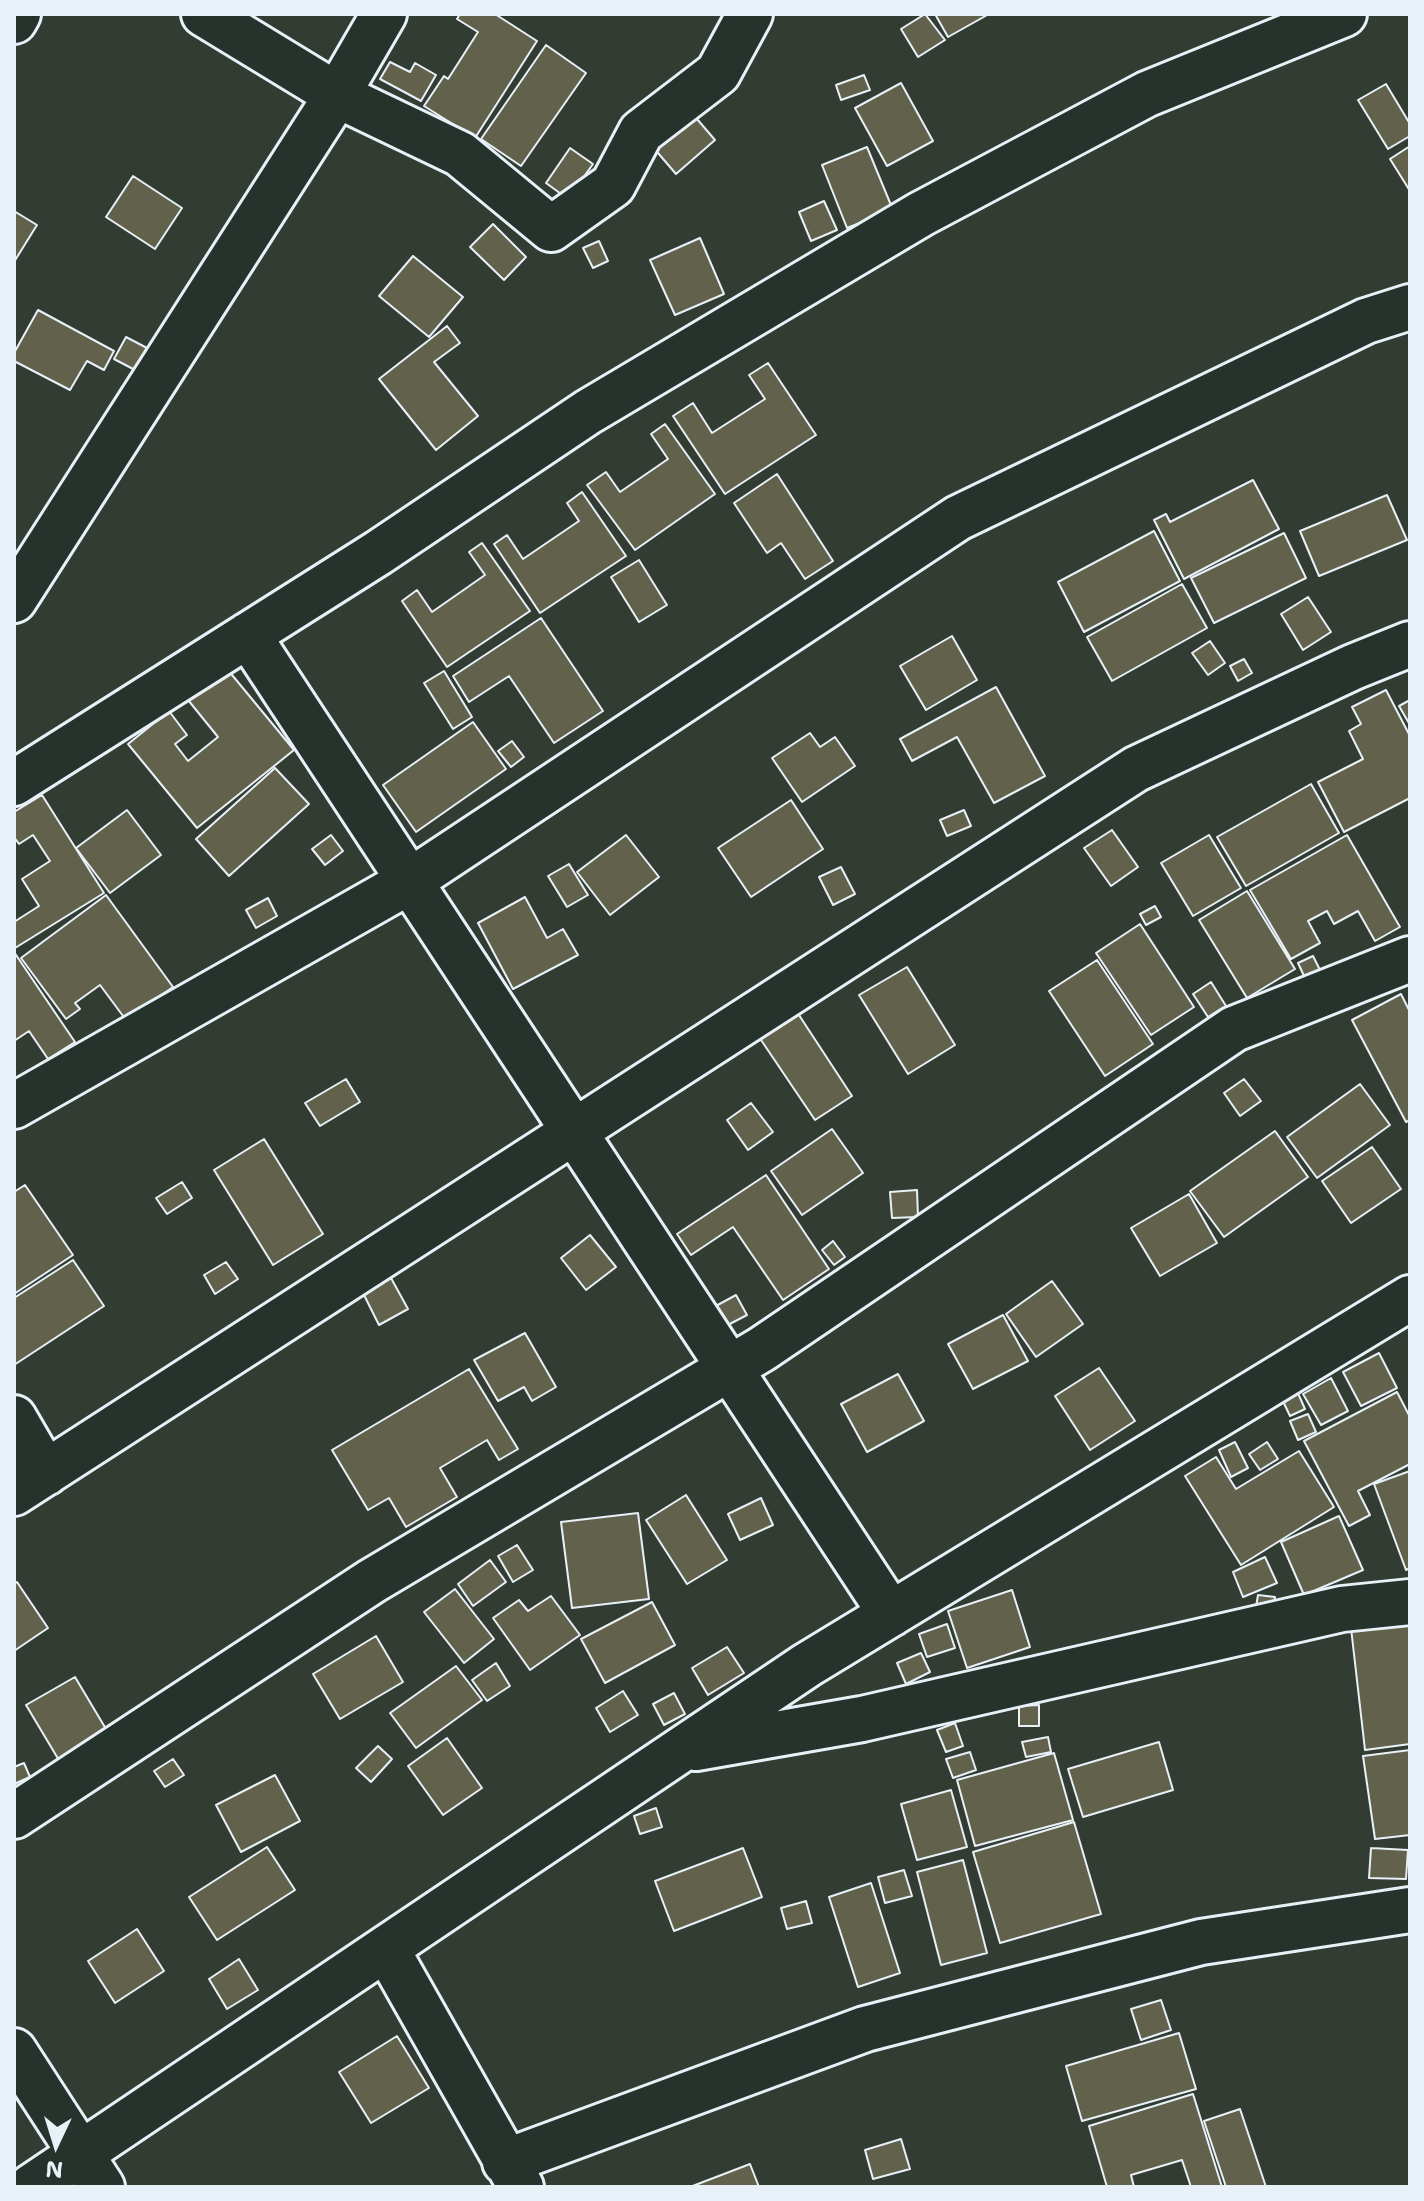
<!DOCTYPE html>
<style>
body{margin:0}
#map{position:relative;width:1424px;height:2201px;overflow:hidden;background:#323c33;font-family:"Shantell Sans",sans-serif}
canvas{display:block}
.frame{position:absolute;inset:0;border:16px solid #e8f1f8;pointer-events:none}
.north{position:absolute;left:16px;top:2105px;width:80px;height:80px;-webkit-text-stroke:6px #26332d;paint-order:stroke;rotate:184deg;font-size:22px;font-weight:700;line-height:32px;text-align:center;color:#e8f1f8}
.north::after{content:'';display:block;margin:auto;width:28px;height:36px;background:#e8f1f8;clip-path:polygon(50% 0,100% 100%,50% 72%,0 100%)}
</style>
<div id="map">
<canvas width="1424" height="2201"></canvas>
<div class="frame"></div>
<div class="north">N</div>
</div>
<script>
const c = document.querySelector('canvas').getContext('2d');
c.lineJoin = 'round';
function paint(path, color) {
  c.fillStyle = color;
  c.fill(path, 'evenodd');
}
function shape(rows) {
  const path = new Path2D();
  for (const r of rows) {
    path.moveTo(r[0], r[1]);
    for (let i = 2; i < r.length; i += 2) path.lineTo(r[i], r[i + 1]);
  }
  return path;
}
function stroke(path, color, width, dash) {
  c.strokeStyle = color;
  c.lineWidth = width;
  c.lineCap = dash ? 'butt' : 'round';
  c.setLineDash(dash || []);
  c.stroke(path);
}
const building = shape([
 [460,14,495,14,537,41,475,138,424,106,444,76,448,79,478,32,457,19,460,14],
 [925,14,945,40,918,57,901,29,925,14],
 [935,14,989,14,948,37,935,14],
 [546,45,586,73,521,166,481,139,546,45],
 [390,62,410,72,415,63,436,75,421,101,380,79,390,62],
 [864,75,870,90,841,100,836,85,864,75],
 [901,83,933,141,887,166,855,108,901,83],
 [1386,84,1410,124,1410,136,1388,149,1358,100,1386,84],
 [691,112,715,140,676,174,652,146,691,112],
 [1410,146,1410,191,1390,159,1410,146],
 [867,147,893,210,847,228,822,165,867,147],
 [570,148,593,164,568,199,546,183,570,148],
 [133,176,182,208,155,249,106,217,133,176],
 [824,201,837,230,811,241,799,212,824,201],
 [14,211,37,225,14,262,14,211],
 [493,224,526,257,504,280,470,247,493,224],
 [700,238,724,294,675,315,650,260,700,238],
 [599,241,608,261,593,268,583,248,599,241],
 [413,256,463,297,429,337,379,296,413,256],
 [38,310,114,351,104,370,87,361,70,390,14,361,14,353,38,310],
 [447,326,460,343,434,362,478,416,436,450,379,379,447,326],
 [126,337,147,348,135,370,114,359,126,337],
 [768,363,816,435,725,494,673,416,693,403,712,433,765,399,749,375,768,363],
 [665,424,715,494,635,550,587,485,606,472,620,492,668,459,651,434,665,424],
 [777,474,833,561,805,579,781,543,767,553,734,503,777,474],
 [1253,480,1279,529,1184,579,1154,520,1166,514,1170,522,1253,480],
 [582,492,626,556,540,613,494,544,507,535,523,559,579,521,567,503,582,492],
 [1387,495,1407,540,1319,576,1300,531,1387,495],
 [1154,531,1180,581,1084,632,1058,582,1154,531],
 [1284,533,1306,578,1214,623,1191,578,1284,533],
 [482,543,530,611,447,667,402,601,417,590,432,612,485,575,469,552,482,543],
 [639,560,667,605,639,622,611,577,639,560],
 [1182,584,1207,628,1112,681,1087,637,1182,584],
 [1308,597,1331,632,1303,650,1281,614,1308,597],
 [541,618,603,711,554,743,509,676,469,702,453,676,541,618],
 [952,636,977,680,926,710,900,666,952,636],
 [1210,641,1225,663,1208,675,1192,653,1210,641],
 [1244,659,1252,673,1238,681,1230,666,1244,659],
 [223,664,294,750,197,828,128,744,169,711,187,735,175,744,188,761,218,737,184,695,223,664],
 [444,671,472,717,453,729,424,683,444,671],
 [996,687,1045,776,994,803,957,737,912,761,900,739,996,687],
 [1386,690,1410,736,1410,798,1344,832,1318,782,1363,759,1349,731,1361,724,1352,707,1386,690],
 [1410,700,1410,725,1399,706,1410,700],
 [473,722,506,769,416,832,383,785,473,722],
 [810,733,820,747,835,737,855,766,802,802,772,758,810,733],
 [512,741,524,757,511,767,498,751,512,741],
 [275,768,309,804,229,876,196,839,275,768],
 [1311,784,1339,833,1246,886,1217,837,1311,784],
 [42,795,104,893,15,948,14,922,39,906,22,879,50,861,33,835,19,844,14,837,14,812,42,795],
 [791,800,823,849,751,897,718,848,791,800],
 [127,810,161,855,110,893,76,848,127,810],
 [964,810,971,826,947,836,940,820,964,810],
 [1112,830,1138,867,1111,886,1084,848,1112,830],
 [331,835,343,851,325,865,312,849,331,835],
 [626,835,659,877,610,915,577,872,626,835],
 [1209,835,1241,888,1193,916,1161,863,1209,835],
 [1347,835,1400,927,1375,941,1358,911,1334,924,1327,911,1308,921,1320,943,1291,959,1250,890,1347,835],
 [569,864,588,895,567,907,548,876,569,864],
 [841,867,855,894,833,905,819,877,841,867],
 [1247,891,1295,969,1247,998,1199,920,1247,891],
 [106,895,173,987,126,1020,100,985,75,1003,80,1009,66,1019,21,958,106,895],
 [525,897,547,938,563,929,578,955,513,989,478,923,525,897],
 [268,898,277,916,256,928,246,910,268,898],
 [1155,906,1161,917,1146,925,1140,914,1155,906],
 [1140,924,1194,1007,1151,1035,1096,953,1140,924],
 [14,952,75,1042,48,1059,29,1031,14,1041,14,952],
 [1313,956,1320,970,1305,978,1298,963,1313,956],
 [1097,960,1153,1044,1105,1076,1049,991,1097,960],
 [907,967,955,1045,908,1074,859,995,907,967],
 [1211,982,1226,1006,1208,1017,1193,994,1211,982],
 [1401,994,1410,1012,1410,1120,1406,1122,1352,1020,1401,994],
 [797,1012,852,1096,815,1120,759,1037,797,1012],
 [346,1079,360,1102,320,1126,305,1103,346,1079],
 [1244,1079,1261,1101,1240,1116,1224,1093,1244,1079],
 [1360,1084,1390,1125,1317,1178,1287,1137,1360,1084],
 [751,1103,773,1132,748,1150,727,1120,751,1103],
 [832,1129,863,1173,802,1215,771,1171,832,1129],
 [1275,1131,1308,1177,1224,1237,1190,1191,1275,1131],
 [264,1139,323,1234,273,1265,214,1170,264,1139],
 [1372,1147,1401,1189,1351,1223,1322,1181,1372,1147],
 [766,1175,829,1269,783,1300,733,1227,691,1255,677,1234,766,1175],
 [182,1182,192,1198,167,1214,156,1198,182,1182],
 [25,1185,73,1255,14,1294,14,1192,25,1185],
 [917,1190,918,1217,892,1218,890,1192,917,1190],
 [1189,1194,1217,1243,1160,1276,1131,1228,1189,1194],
 [590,1235,616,1267,586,1290,561,1258,590,1235],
 [833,1241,845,1257,834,1265,822,1250,833,1241],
 [73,1260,104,1306,14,1365,14,1298,73,1260],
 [226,1262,238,1279,215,1294,204,1275,226,1262],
 [391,1278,408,1309,379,1325,363,1293,391,1278],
 [1052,1281,1083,1324,1036,1357,1006,1314,1052,1281],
 [736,1295,747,1315,724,1327,714,1307,736,1295],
 [1003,1315,1028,1361,973,1389,948,1344,1003,1315],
 [525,1333,556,1387,532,1401,524,1387,498,1401,474,1360,525,1333],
 [1379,1353,1397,1388,1361,1406,1343,1372,1379,1353],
 [1099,1368,1135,1421,1090,1450,1055,1396,1099,1368],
 [469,1369,518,1449,499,1460,487,1440,440,1468,457,1497,406,1527,389,1498,368,1510,332,1450,469,1369],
 [898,1374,924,1421,867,1452,841,1404,898,1374],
 [1331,1378,1348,1411,1321,1425,1303,1394,1331,1378],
 [1297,1391,1305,1409,1290,1416,1281,1397,1297,1391],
 [1397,1392,1410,1417,1410,1464,1358,1491,1370,1515,1349,1526,1304,1441,1397,1392],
 [1308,1414,1316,1432,1298,1440,1290,1421,1308,1414],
 [1235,1442,1248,1468,1231,1477,1219,1450,1235,1442],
 [1267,1442,1278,1459,1260,1470,1249,1454,1267,1442],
 [1299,1451,1334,1507,1241,1565,1185,1476,1216,1457,1236,1489,1299,1451],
 [1410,1471,1410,1568,1406,1570,1374,1484,1410,1471],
 [686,1495,727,1560,687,1584,646,1520,686,1495],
 [761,1498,773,1525,740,1540,728,1514,761,1498],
 [638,1513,649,1599,572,1608,561,1522,638,1513],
 [1339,1516,1363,1570,1304,1595,1281,1542,1339,1516],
 [517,1545,533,1570,513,1582,498,1556,517,1545],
 [1265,1557,1277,1583,1243,1597,1233,1572,1265,1557],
 [490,1560,506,1582,473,1606,458,1584,490,1560],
 [17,1582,48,1628,14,1651,14,1584,17,1582],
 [455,1589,494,1639,464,1663,424,1612,455,1589],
 [1012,1590,1030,1647,967,1668,948,1611,1012,1590],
 [1258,1595,1275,1597,1273,1616,1255,1613,1258,1595],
 [551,1596,580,1635,530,1670,493,1618,519,1600,528,1611,551,1596],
 [652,1602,675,1645,605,1683,581,1639,652,1602],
 [1410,1621,1410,1744,1365,1750,1351,1628,1410,1621],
 [947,1624,955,1648,927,1657,919,1634,947,1624],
 [376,1636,403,1682,340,1719,313,1674,376,1636],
 [727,1647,744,1673,708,1695,692,1668,727,1647],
 [921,1653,930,1672,906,1684,897,1663,921,1653],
 [496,1663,510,1686,487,1701,472,1680,496,1663],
 [456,1666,482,1700,416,1748,390,1713,456,1666],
 [75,1677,109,1734,60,1762,26,1705,75,1677],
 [623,1691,638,1715,610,1732,596,1708,623,1691],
 [674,1693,685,1714,664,1725,653,1704,674,1693],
 [1039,1705,1039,1726,1019,1726,1019,1706,1039,1705],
 [955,1723,963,1746,946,1752,937,1730,955,1723],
 [1048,1737,1051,1752,1026,1757,1022,1742,1048,1737],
 [447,1738,482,1788,443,1815,408,1766,447,1738],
 [1159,1742,1173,1790,1083,1817,1068,1769,1159,1742],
 [378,1746,392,1759,371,1782,356,1768,378,1746],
 [1410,1750,1410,1835,1375,1839,1363,1756,1410,1750],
 [970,1752,976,1770,953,1778,946,1759,970,1752],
 [1054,1753,1073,1820,975,1846,957,1780,1054,1753],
 [173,1759,184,1775,165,1787,154,1771,173,1759],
 [24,1763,30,1777,14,1784,14,1767,24,1763],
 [275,1775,300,1821,241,1852,216,1805,275,1775],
 [951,1790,967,1847,917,1860,901,1804,951,1790],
 [656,1808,662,1827,640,1834,634,1816,656,1808],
 [1074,1822,1101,1914,1000,1943,973,1852,1074,1822],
 [267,1847,295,1890,217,1940,189,1897,267,1847],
 [743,1848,762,1897,674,1931,655,1881,743,1848],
 [1371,1848,1408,1850,1406,1879,1369,1878,1371,1848],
 [963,1860,987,1953,941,1965,917,1872,963,1860],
 [904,1870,912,1896,885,1903,878,1877,904,1870],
 [871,1883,900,1973,858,1987,829,1897,871,1883],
 [806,1901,812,1923,787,1929,781,1908,806,1901],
 [137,1929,164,1971,115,2003,88,1961,137,1929],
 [239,1959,258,1990,227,2009,209,1979,239,1959],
 [1161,2000,1171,2030,1141,2040,1131,2009,1161,2000],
 [1179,2033,1196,2089,1082,2121,1066,2066,1179,2033],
 [397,2036,429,2088,371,2123,339,2072,397,2036],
 [1193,2094,1222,2187,1191,2187,1182,2160,1131,2175,1134,2187,1107,2187,1089,2126,1193,2094],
 [1240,2109,1266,2187,1226,2187,1204,2121,1240,2109],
 [901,2139,910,2169,873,2179,865,2150,901,2139],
 [750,2164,759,2187,690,2187,750,2164]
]);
const minor = shape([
 [204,14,337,95,384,14],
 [14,21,18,14],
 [14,600,337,95,460,154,551,229,613,185,641,132,718,73,750,14],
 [248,635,891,1614],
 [14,783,378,553,588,412,921,214,1147,94,1344,14],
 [14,1106,410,881,958,518,1366,321,1410,307],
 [14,1418,46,1473],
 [14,1493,1136,769,1353,667,1410,644],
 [696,1748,862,1719,1342,1609,1410,1602],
 [14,1816,372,1581,762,1349,1234,1029,1410,959],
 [387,1950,521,2187],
 [14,2051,102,2187],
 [505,2162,865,2029,1201,1942,1410,1910],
 [31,2187,807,1665,1410,1298]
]);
paint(building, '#62624c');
stroke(building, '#e8f1f8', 2);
stroke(minor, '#e8f1f8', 50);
stroke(minor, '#26332d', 44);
</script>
